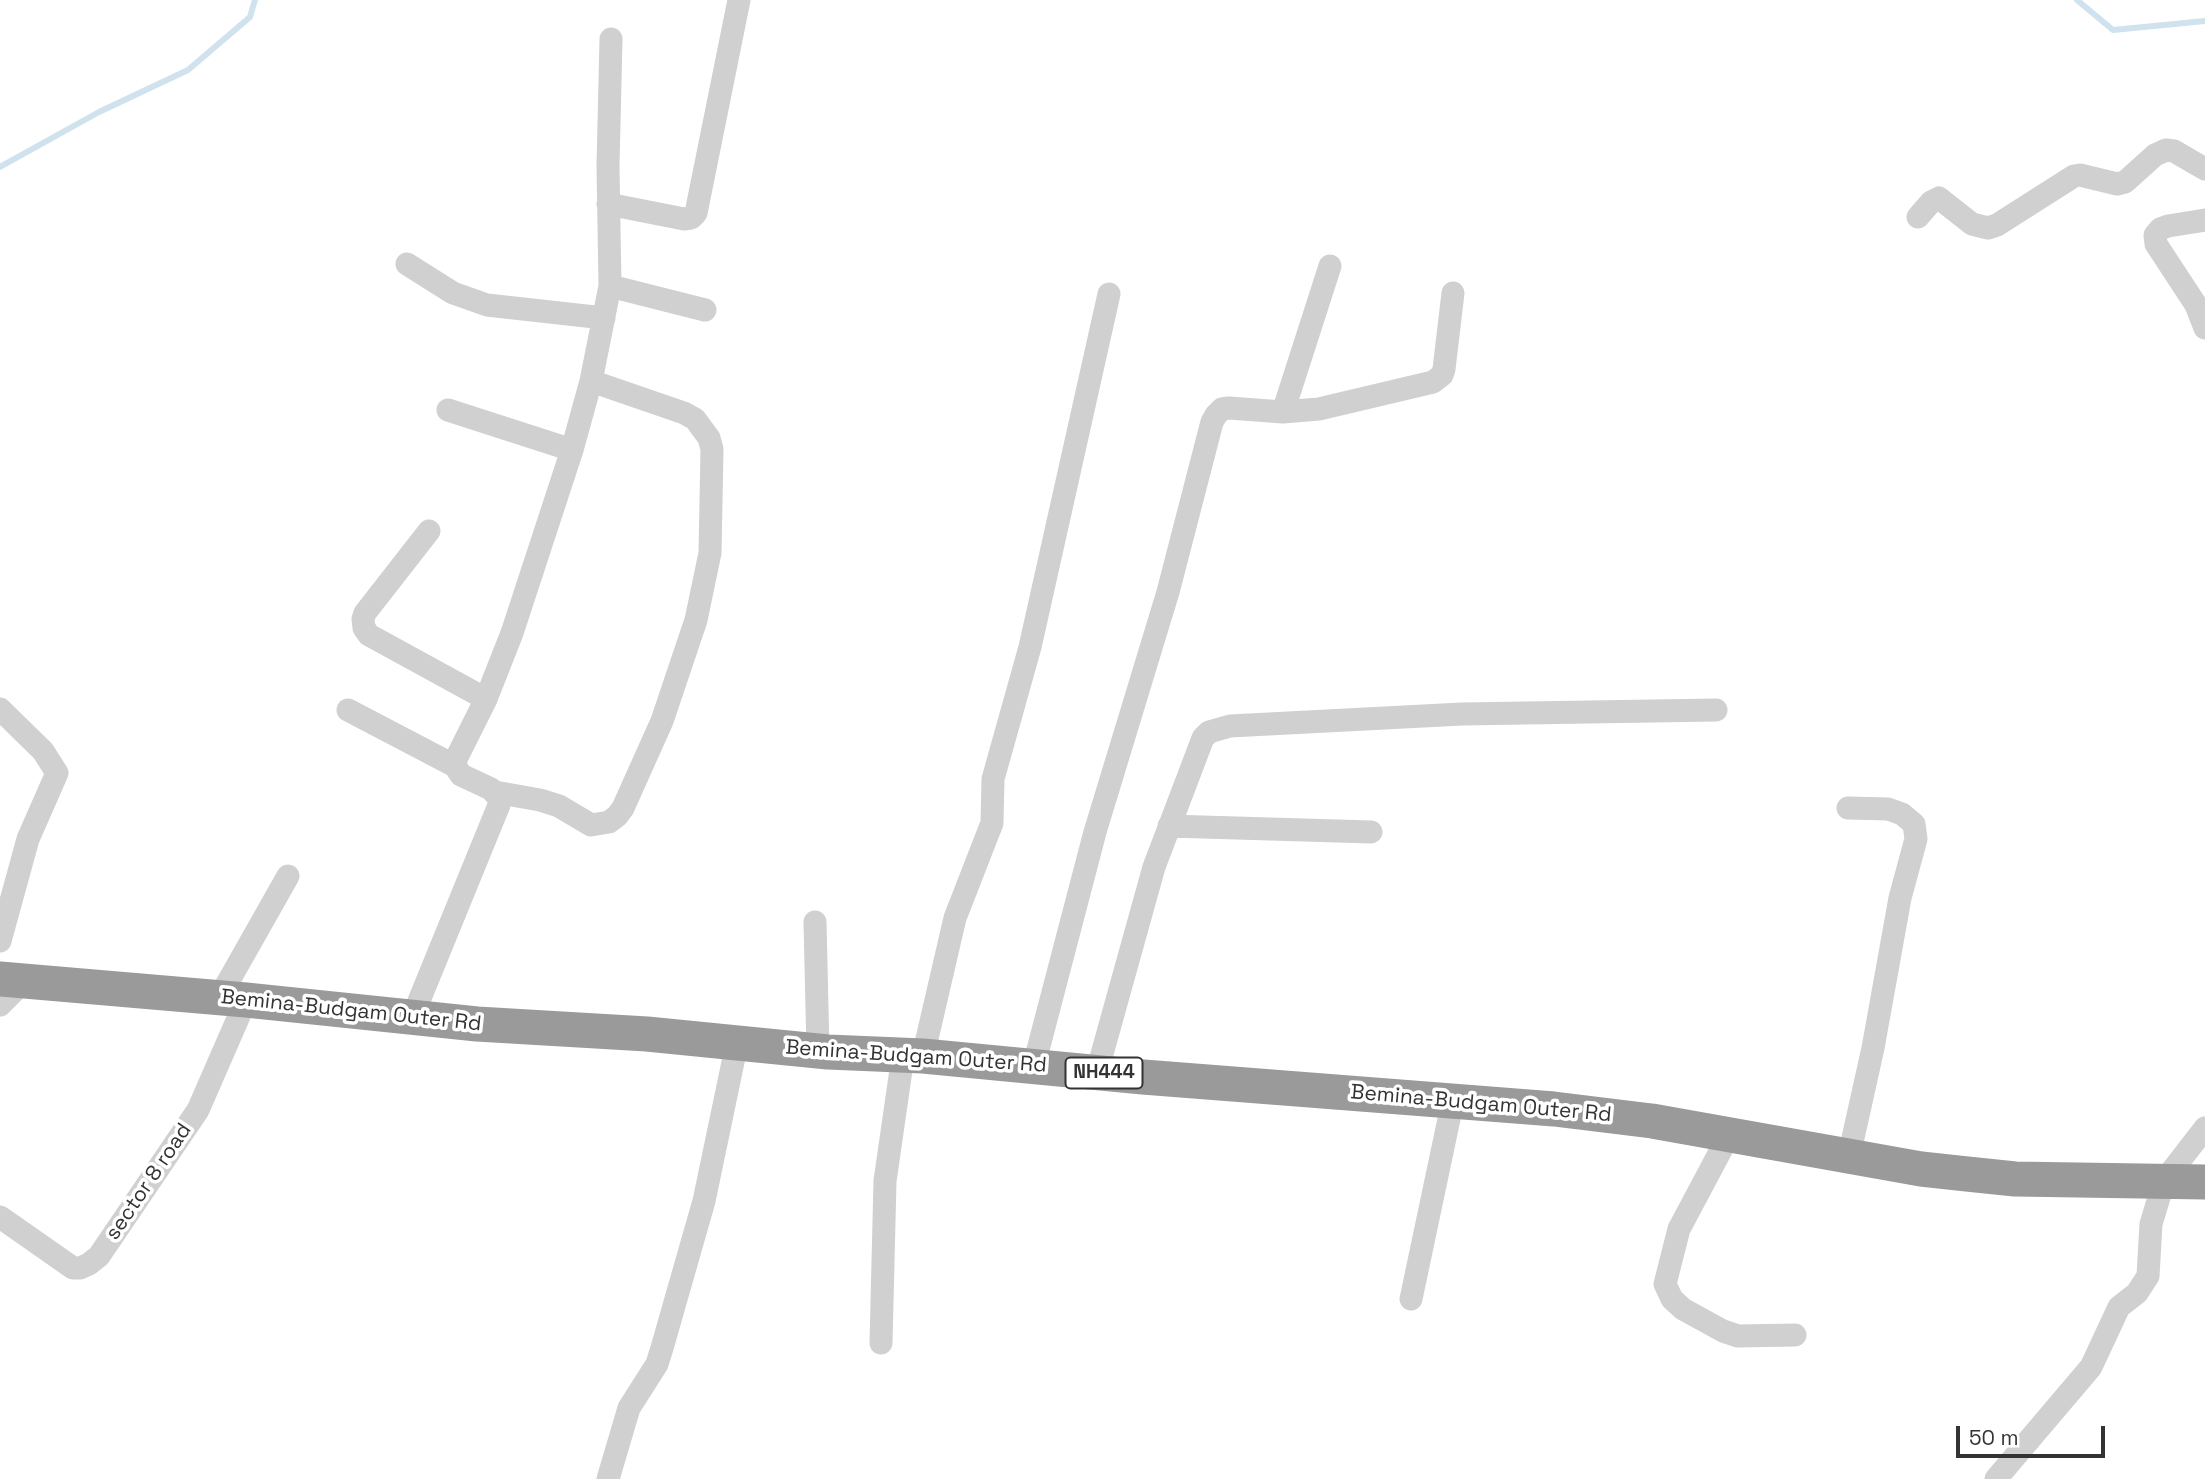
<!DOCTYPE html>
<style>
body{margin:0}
#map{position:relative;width:2205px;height:1479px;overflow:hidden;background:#fff;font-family:"Space Grotesk",sans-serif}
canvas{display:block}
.scale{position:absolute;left:1956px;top:1426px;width:149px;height:32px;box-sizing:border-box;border:4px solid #333;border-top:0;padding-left:9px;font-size:21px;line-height:24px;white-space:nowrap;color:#333;-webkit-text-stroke:5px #fff;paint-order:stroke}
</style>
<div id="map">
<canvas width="2205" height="1479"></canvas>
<div class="scale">50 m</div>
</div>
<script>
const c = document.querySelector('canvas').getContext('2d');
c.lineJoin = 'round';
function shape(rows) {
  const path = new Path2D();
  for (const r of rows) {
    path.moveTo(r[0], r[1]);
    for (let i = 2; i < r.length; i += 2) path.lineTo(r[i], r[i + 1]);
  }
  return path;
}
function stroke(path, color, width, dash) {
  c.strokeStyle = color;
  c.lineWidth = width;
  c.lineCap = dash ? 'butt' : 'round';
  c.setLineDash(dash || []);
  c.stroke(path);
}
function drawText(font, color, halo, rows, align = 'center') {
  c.font = font + ' "Space Grotesk",sans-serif';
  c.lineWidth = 7;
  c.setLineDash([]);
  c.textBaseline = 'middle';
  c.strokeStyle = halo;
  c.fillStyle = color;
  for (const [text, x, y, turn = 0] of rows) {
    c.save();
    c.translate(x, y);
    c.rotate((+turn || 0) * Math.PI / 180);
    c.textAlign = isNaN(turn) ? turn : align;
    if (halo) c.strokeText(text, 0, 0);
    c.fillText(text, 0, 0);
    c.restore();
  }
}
const stream = shape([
 [2077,0,2113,30,2205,21],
 [0,167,99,112,188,70,250,17,255,0]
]);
const minor = shape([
 [608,204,684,219,691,218,696,213,739,0],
 [1918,217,1931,202,1939,198,1972,224,1988,228,1997,225,2074,176,2080,175,2117,184,2125,182,2155,155,2166,150,2174,151,2205,169],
 [2205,220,2168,226,2160,229,2155,235,2156,244,2196,305,2205,328],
 [407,264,453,293,487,305,604,318],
 [610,286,705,310],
 [448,410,572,450],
 [1283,412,1330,266],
 [429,531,365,613,363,619,364,628,369,635,486,699],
 [0,709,43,751,57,773,28,839,0,941],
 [348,710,455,766],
 [495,792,540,800,559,806,591,825,609,822,617,816,623,808,662,721,696,620,710,553,712,449,709,438,695,419,684,413,591,381],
 [1848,808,1888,809,1902,814,1914,824,1916,839,1900,898,1873,1048,1849,1156],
 [1169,826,1371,832],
 [815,922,818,1051],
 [219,998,288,876],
 [0,1005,24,981],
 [412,1018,499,805,499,798,491,789,461,775,455,766,456,759,486,699,512,633,572,450,591,381,610,286,608,166,611,39],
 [923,1056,955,918,992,823,993,779,1030,647,1109,294],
 [1034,1065,1095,832,1168,592,1212,422,1216,415,1222,409,1229,408,1283,412,1319,409,1433,382,1442,375,1444,369,1453,293],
 [1097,1072,1154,867,1203,738,1209,732,1230,726,1462,714,1716,710],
 [1729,1135,1679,1229,1665,1284,1672,1299,1683,1309,1723,1331,1738,1336,1795,1335],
 [0,1217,73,1268,80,1268,89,1264,99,1256,198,1110,246,1000],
 [1411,1299,1453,1100],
 [881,1343,885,1181,903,1056],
 [608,1479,629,1408,657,1364,662,1348,704,1201,737,1043],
 [1996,1479,2091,1367,2119,1307,2137,1293,2148,1276,2151,1224,2164,1181,2205,1128]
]);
const highway = shape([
 [0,979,246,1000,477,1024,647,1034,828,1052,923,1056,1143,1077,1554,1109,1652,1121,1921,1169,1967,1174,2015,1179,2205,1182]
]);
const shields = [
 [1104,1073,77]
];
const shieldNames = [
 ["NH444",1104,1073]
];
const streetNames = [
 ["Bemina-Budgam Outer Rd",351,1011,6],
 ["Bemina-Budgam Outer Rd",916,1057,4],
 ["Bemina-Budgam Outer Rd",1481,1104,5],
 ["sector 8 road",149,1182,-56]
];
stroke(stream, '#cfe2ee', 6);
stroke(minor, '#d0d0d0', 23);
stroke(highway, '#9a9a9a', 35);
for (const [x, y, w] of shields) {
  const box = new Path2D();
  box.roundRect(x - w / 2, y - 15.5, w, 31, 5);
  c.fillStyle = '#fff';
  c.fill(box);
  stroke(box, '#333', 2);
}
drawText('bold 19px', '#333', null, shieldNames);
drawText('21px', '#333', '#fff', streetNames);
</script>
